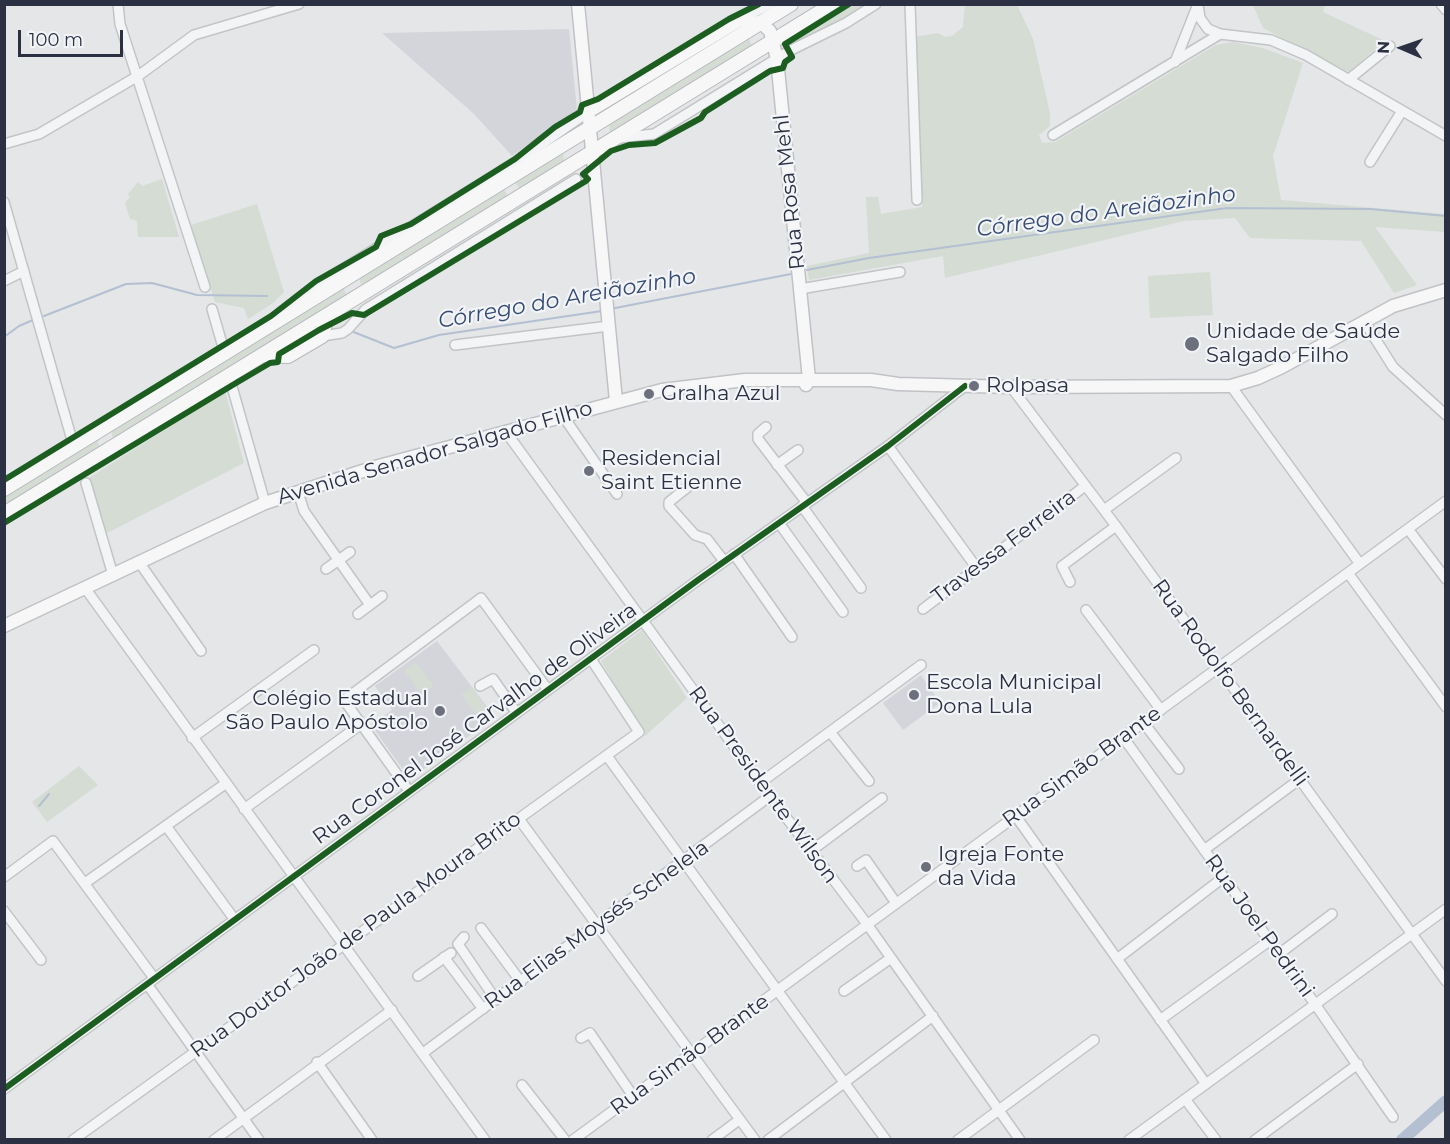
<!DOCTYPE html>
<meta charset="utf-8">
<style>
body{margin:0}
#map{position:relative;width:1450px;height:1144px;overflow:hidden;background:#e4e6e8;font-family:Montserrat,sans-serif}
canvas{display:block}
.frame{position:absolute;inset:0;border:6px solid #2b3142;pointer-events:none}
.north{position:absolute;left:1372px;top:18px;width:60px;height:60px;-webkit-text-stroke:4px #f2f4f8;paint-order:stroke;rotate:272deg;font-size:16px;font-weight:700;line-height:24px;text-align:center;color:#2b3142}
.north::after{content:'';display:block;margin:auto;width:21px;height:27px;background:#2b3142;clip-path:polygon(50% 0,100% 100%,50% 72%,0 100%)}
.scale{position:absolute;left:18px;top:30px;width:105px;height:27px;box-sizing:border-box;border:3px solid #2b3142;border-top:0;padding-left:8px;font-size:18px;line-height:21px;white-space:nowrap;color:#2b3142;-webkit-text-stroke:4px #f2f4f8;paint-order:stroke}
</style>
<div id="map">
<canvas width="1450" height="1144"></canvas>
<div class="frame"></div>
<div class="north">N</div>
<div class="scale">100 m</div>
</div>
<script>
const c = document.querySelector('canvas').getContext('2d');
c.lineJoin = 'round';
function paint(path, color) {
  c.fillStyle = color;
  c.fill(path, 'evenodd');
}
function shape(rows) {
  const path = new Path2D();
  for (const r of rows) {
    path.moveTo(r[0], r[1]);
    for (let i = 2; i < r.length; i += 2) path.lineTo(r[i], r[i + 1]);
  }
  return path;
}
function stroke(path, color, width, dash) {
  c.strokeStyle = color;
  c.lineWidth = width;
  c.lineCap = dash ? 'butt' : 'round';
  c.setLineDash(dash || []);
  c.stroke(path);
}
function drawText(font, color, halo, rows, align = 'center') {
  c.font = font + ' Montserrat,sans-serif';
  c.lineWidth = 4.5;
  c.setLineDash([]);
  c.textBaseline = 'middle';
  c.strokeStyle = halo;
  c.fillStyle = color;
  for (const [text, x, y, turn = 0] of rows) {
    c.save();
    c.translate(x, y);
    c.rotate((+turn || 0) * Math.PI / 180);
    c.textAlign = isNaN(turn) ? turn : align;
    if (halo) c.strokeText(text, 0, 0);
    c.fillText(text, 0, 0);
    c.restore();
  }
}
const built = shape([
 [569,29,577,110,512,156,474,114,382,33],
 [437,641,495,717,410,779,371,725,392,710,375,686],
 [921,675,940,703,903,730,883,703]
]);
const green = shape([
 [844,5,872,5,789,47,785,39],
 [965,5,1017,5,1033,39,1050,113,1050,126,1039,135,1042,143,1055,142,1216,45,1233,42,1263,48,1303,63,1273,156,1281,200,1445,214,1445,232,1375,227,1417,285,1394,293,1361,241,1250,238,1235,218,1184,221,945,278,943,256,809,280,807,266,869,253,866,197,878,197,881,214,922,207,915,37,938,33,945,37,952,36,963,27],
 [1253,5,1325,5,1323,12,1385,41,1348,72,1263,28],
 [748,37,753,48,610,134,609,123],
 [563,151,564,163,520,189,515,182],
 [162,179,179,237,138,237,137,221,130,219,125,203,130,197,128,194,138,182,142,186],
 [504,190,509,197,365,286,360,283,360,277],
 [257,204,284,292,273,303,248,319,244,308,215,302,191,225],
 [1210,272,1213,315,1150,318,1148,276],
 [345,286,344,290,348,296,115,439,112,436,112,430],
 [225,391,244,463,107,533,89,478],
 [99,437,98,443,101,448,5,509,5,494],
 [642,630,687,698,645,736,601,661],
 [416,662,434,686,422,695,404,671],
 [472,687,490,712,480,720,461,695],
 [79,766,98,785,47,822,32,802]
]);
const stream = shape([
 [807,270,869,258,1227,208,1370,209,1446,216],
 [610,309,791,274],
 [44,316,126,284,152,283,197,295,267,296],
 [351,331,394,348,439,335,602,311],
 [4,337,19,326,33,320],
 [39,806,49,794]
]);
const river = shape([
 [1402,1140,1446,1101]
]);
const minor = shape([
 [118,4,120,24,205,287],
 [910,4,917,200],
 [1441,4,1446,10],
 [1198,5,1200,18,1208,29,1220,34],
 [740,20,770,4],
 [1175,62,1198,4],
 [1348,80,1390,46],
 [1053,135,1220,34,1271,40,1306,55,1446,136],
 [620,138,654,134,789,51,846,23,876,4],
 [4,144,39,134,138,76,194,35,299,4],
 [1370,162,1402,111],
 [4,202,74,447],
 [4,281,24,271],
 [800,289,900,272],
 [294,308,299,299,333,275,522,158,588,112],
 [212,309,225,354],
 [1364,321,1393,367,1446,415],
 [322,336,342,333,348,329,366,309,576,179],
 [455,345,609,326],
 [229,376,265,503],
 [1231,386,1360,564],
 [1011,387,1116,526,1446,981],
 [563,416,617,494],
 [766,427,758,434,758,439,807,503],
 [506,432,770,796,867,924,1020,1140],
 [888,446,976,567],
 [777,465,798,450],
 [86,483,113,575],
 [689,486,669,502,669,506,695,535,707,539,724,561],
 [298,492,304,511,370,605],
 [802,506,861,588],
 [1104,510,1176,458],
 [779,523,843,612],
 [1408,529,1446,579],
 [734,554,792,637],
 [139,562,201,651],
 [326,569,350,552],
 [1348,573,1446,707],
 [1070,582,1062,566,1116,526],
 [85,588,485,1140],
 [923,609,1085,486],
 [1086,610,1161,710],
 [358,614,382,596],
 [480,686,493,679,516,712],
 [1143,722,1179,769],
 [830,732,869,781],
 [1123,737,1315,1004,1393,1117],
 [192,738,314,650],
 [607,756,886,1140],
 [760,783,921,665],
 [409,791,344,700,481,598,548,690],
 [244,809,360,725],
 [1015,815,1206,1084],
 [519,819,755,1140],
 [166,826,235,920],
 [1204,850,1300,779],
 [811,851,882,798],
 [857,866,866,860,896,903],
 [4,877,53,841,154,978],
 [85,883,225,784],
 [4,911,41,960],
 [481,928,521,982],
 [464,937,458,944,496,1000],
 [1279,954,1332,914],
 [444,957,483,1009],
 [1117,959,1224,877],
 [418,976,451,953],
 [147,984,259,1140],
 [844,991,891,958],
 [1160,1020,1269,941],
 [581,1038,590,1033,633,1096],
 [423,1053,770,796],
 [317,1062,372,1140],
 [522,1085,565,1140],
 [4,1089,698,580,888,446,965,386],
 [1185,1099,1216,1140],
 [73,1140,639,732,591,659],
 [214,1140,392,1010],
 [573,1140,1446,501],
 [712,1140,739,1120],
 [768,1140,933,1016],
 [958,1140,1094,1040],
 [1129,1140,1446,909],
 [1255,1140,1358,1064]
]);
const major = shape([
 [578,4,616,401],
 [588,112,740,20,761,23,770,31,777,59,809,379,806,385],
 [4,626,265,503,375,467,662,390,745,380,871,380,898,384,1011,387,1231,386,1258,378,1282,367,1393,306,1446,290]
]);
const highway = shape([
 [263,355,288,356,322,336,327,316],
 [4,489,791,4],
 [4,514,833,4]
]);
const cycleway = shape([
 [4,480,271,316,316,281,376,247,381,236,411,224,515,159,555,127,580,112,582,105,598,99,729,19,759,4],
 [4,523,236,383,270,363,278,362,279,354,319,330,352,313,364,315,586,181,588,179,583,174,611,151,629,145,655,143,701,118,705,112,770,71,783,68,785,62,792,57,785,44,849,4],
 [4,1089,698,580,888,446,965,386]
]);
const markers = [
 [1192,344,8,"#6c707c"],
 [974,386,6,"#6c707c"],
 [649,394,6,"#6c707c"],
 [589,471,6,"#6c707c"],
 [914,695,6,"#6c707c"],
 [440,711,6,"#6c707c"],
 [926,867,6,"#6c707c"]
];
const streetNames = [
 ["Rua Rosa Mehl",790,192,-96],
 ["Avenida Senador Salgado Filho",435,453,-16],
 ["Travessa Ferreira",1004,547,-37],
 ["Rua Rodolfo Bernardelli",1230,683,54],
 ["Rua Coronel José Carvalho de Oliveira",475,724,-36],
 ["Rua Simão Brante",1082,767,-36],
 ["Rua Presidente Wilson",763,785,54],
 ["Rua Elias Moysés Schelela",597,925,-36],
 ["Rua Joel Pedrini",1259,926,54],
 ["Rua Doutor João de Paula Moura Brito",356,935,-36],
 ["Rua Simão Brante",690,1055,-36]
];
const poiNames = [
 ["Unidade de Saúde",1206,332],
 ["Salgado Filho",1206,356],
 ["Rolpasa",986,386],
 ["Gralha Azul",661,394],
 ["Residencial",601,459],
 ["Saint Etienne",601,483],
 ["Escola Municipal",926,683],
 ["Dona Lula",926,707],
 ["Colégio Estadual",428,699,"right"],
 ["São Paulo Apóstolo",428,723,"right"],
 ["Igreja Fonte",938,855],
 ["da Vida",938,879]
];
const waterNames = [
 ["Córrego do Areiãozinho",1106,212,-8],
 ["Córrego do Areiãozinho",567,299,-10]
];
paint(built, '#d3d5db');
paint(green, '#d4dcd4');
stroke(stream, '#b4c0d2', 2);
stroke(river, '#b4c0d2', 12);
stroke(minor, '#c2c4c6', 12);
stroke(major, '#c0c2c6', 15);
stroke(highway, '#b6b9bd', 16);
stroke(minor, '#f3f4f6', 9);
stroke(major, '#f7f7f7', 12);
stroke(highway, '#f7f7f7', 14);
stroke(cycleway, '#1b5e20', 6);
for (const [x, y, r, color] of markers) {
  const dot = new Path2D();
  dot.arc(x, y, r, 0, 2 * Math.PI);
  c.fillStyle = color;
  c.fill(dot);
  stroke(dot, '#f2f4f8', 2);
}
drawText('21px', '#2b3142', '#f2f4f8', streetNames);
drawText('21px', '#2b3142', '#f2f4f8', poiNames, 'left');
drawText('italic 22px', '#364c74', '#f2f4f8', waterNames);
</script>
